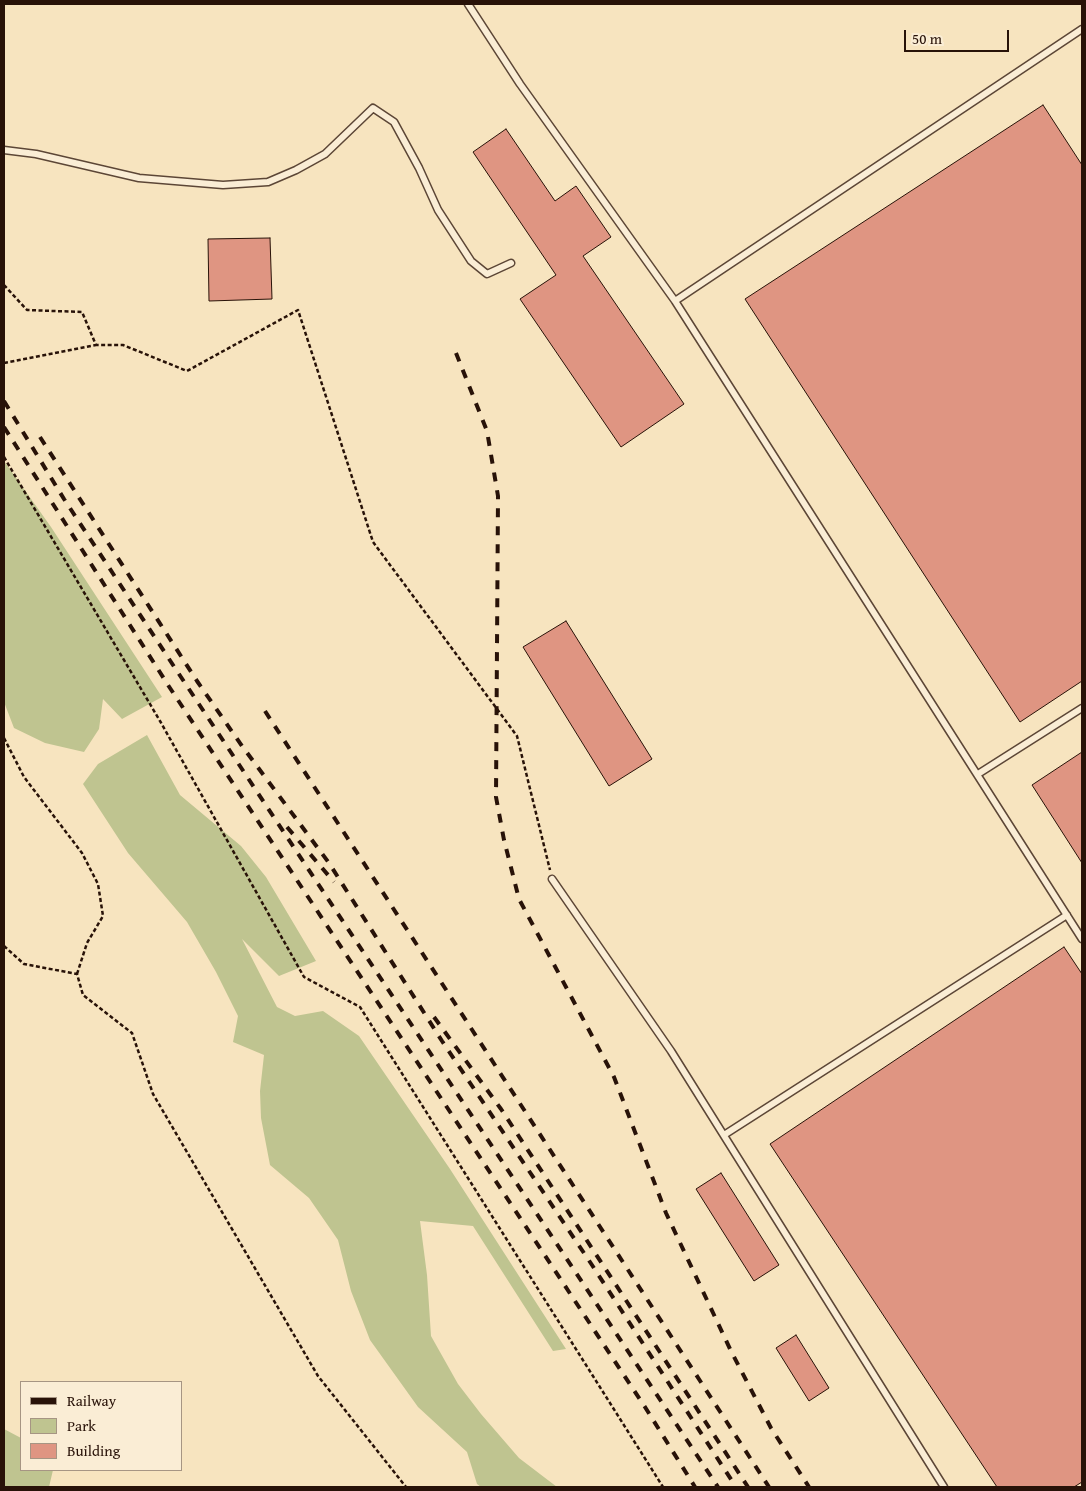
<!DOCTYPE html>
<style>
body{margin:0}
#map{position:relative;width:1086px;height:1491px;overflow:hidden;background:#f7e4bf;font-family:"Gentium Book Plus",serif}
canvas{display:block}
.frame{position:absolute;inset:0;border:5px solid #281208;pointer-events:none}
.legend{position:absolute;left:20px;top:1381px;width:162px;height:90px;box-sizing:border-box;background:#faedd5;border:1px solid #a69583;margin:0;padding:6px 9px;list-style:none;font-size:15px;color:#281208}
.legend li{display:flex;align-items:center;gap:10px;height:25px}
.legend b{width:25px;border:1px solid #a69583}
.scale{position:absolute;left:904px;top:30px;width:105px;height:22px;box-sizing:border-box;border:2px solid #281208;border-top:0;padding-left:6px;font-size:15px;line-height:18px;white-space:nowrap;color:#281208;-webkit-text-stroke:4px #faedd5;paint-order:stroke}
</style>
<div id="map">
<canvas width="1086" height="1491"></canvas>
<div class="frame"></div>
<ul class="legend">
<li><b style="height:6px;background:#281208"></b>Railway</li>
<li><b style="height:14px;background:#bfc490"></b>Park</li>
<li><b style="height:14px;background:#df9582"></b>Building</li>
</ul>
<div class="scale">50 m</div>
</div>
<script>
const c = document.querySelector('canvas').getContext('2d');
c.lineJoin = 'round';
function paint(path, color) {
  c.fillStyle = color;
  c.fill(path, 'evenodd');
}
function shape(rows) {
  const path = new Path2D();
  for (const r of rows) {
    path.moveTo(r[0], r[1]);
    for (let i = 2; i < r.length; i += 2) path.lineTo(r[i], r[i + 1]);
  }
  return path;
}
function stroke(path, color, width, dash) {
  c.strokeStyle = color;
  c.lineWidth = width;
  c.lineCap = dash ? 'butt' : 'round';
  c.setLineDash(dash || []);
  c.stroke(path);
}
const green = shape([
 [4,461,51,527,162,697,122,719,103,699,99,729,84,752,45,743,14,728,4,702],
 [147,735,180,795,241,846,266,877,316,961,279,976,242,939,277,1007,295,1016,323,1011,359,1036,450,1169,566,1349,553,1351,473,1226,420,1221,427,1275,431,1336,458,1384,481,1414,519,1458,557,1487,481,1487,477,1484,467,1452,418,1407,370,1340,351,1291,338,1240,309,1198,270,1165,261,1118,260,1091,264,1055,233,1042,238,1016,216,972,187,922,128,853,83,784,98,764],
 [4,1429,21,1438,21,1470,53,1470,49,1487,4,1487]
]);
const building = shape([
 [1043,105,1082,165,1082,681,1020,722,745,299,1043,105],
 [506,129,555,201,576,186,611,237,583,256,684,404,621,447,520,299,556,275,473,152,506,129],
 [270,238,272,299,209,301,208,239,270,238],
 [566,621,652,759,609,786,523,647,566,621],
 [1082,752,1082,863,1032,785,1082,752],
 [1064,947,1082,974,1082,1482,1074,1487,997,1487,770,1144,1064,947],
 [721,1173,779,1265,754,1281,696,1189,721,1173],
 [796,1335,829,1388,809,1401,776,1348,796,1335]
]);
const path = shape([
 [4,285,27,310,82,312,96,345,123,345,187,371,298,310,373,542,517,736,550,870],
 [4,363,96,345],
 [4,457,160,721,304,977,360,1007,663,1487],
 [4,738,24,777,82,853,98,884,103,916,87,943,77,974],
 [4,946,24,964,77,974,83,995,132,1033,153,1094,318,1376,406,1487]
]);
const lane = shape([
 [468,4,520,84,675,301,1082,939],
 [4,150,36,154,139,178,223,185,268,182,296,170,325,154,373,108,394,122,419,168,438,210,471,261,487,274,511,263],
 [675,301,1082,29],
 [978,774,1082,708],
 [552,879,671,1051,944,1487],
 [724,1135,1067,915]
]);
const rail = shape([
 [456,353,487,431,498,496,496,797,504,840,519,899,614,1077,666,1213,731,1351,771,1428,809,1487],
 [4,401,64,499,173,665,718,1487],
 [4,427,168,685,645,1407,695,1487],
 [40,437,197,681,242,746,329,863,442,1041,592,1265,736,1487],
 [265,711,769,1487],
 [287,827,334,882],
 [434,1017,501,1109,748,1487]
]);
paint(green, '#bfc490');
paint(building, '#df9582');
stroke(building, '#281208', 1);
stroke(lane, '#5c4636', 9);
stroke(path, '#281208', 2.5, [4, 2.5]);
stroke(lane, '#faedd5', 6);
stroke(rail, '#281208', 4, [9, 9]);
</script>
